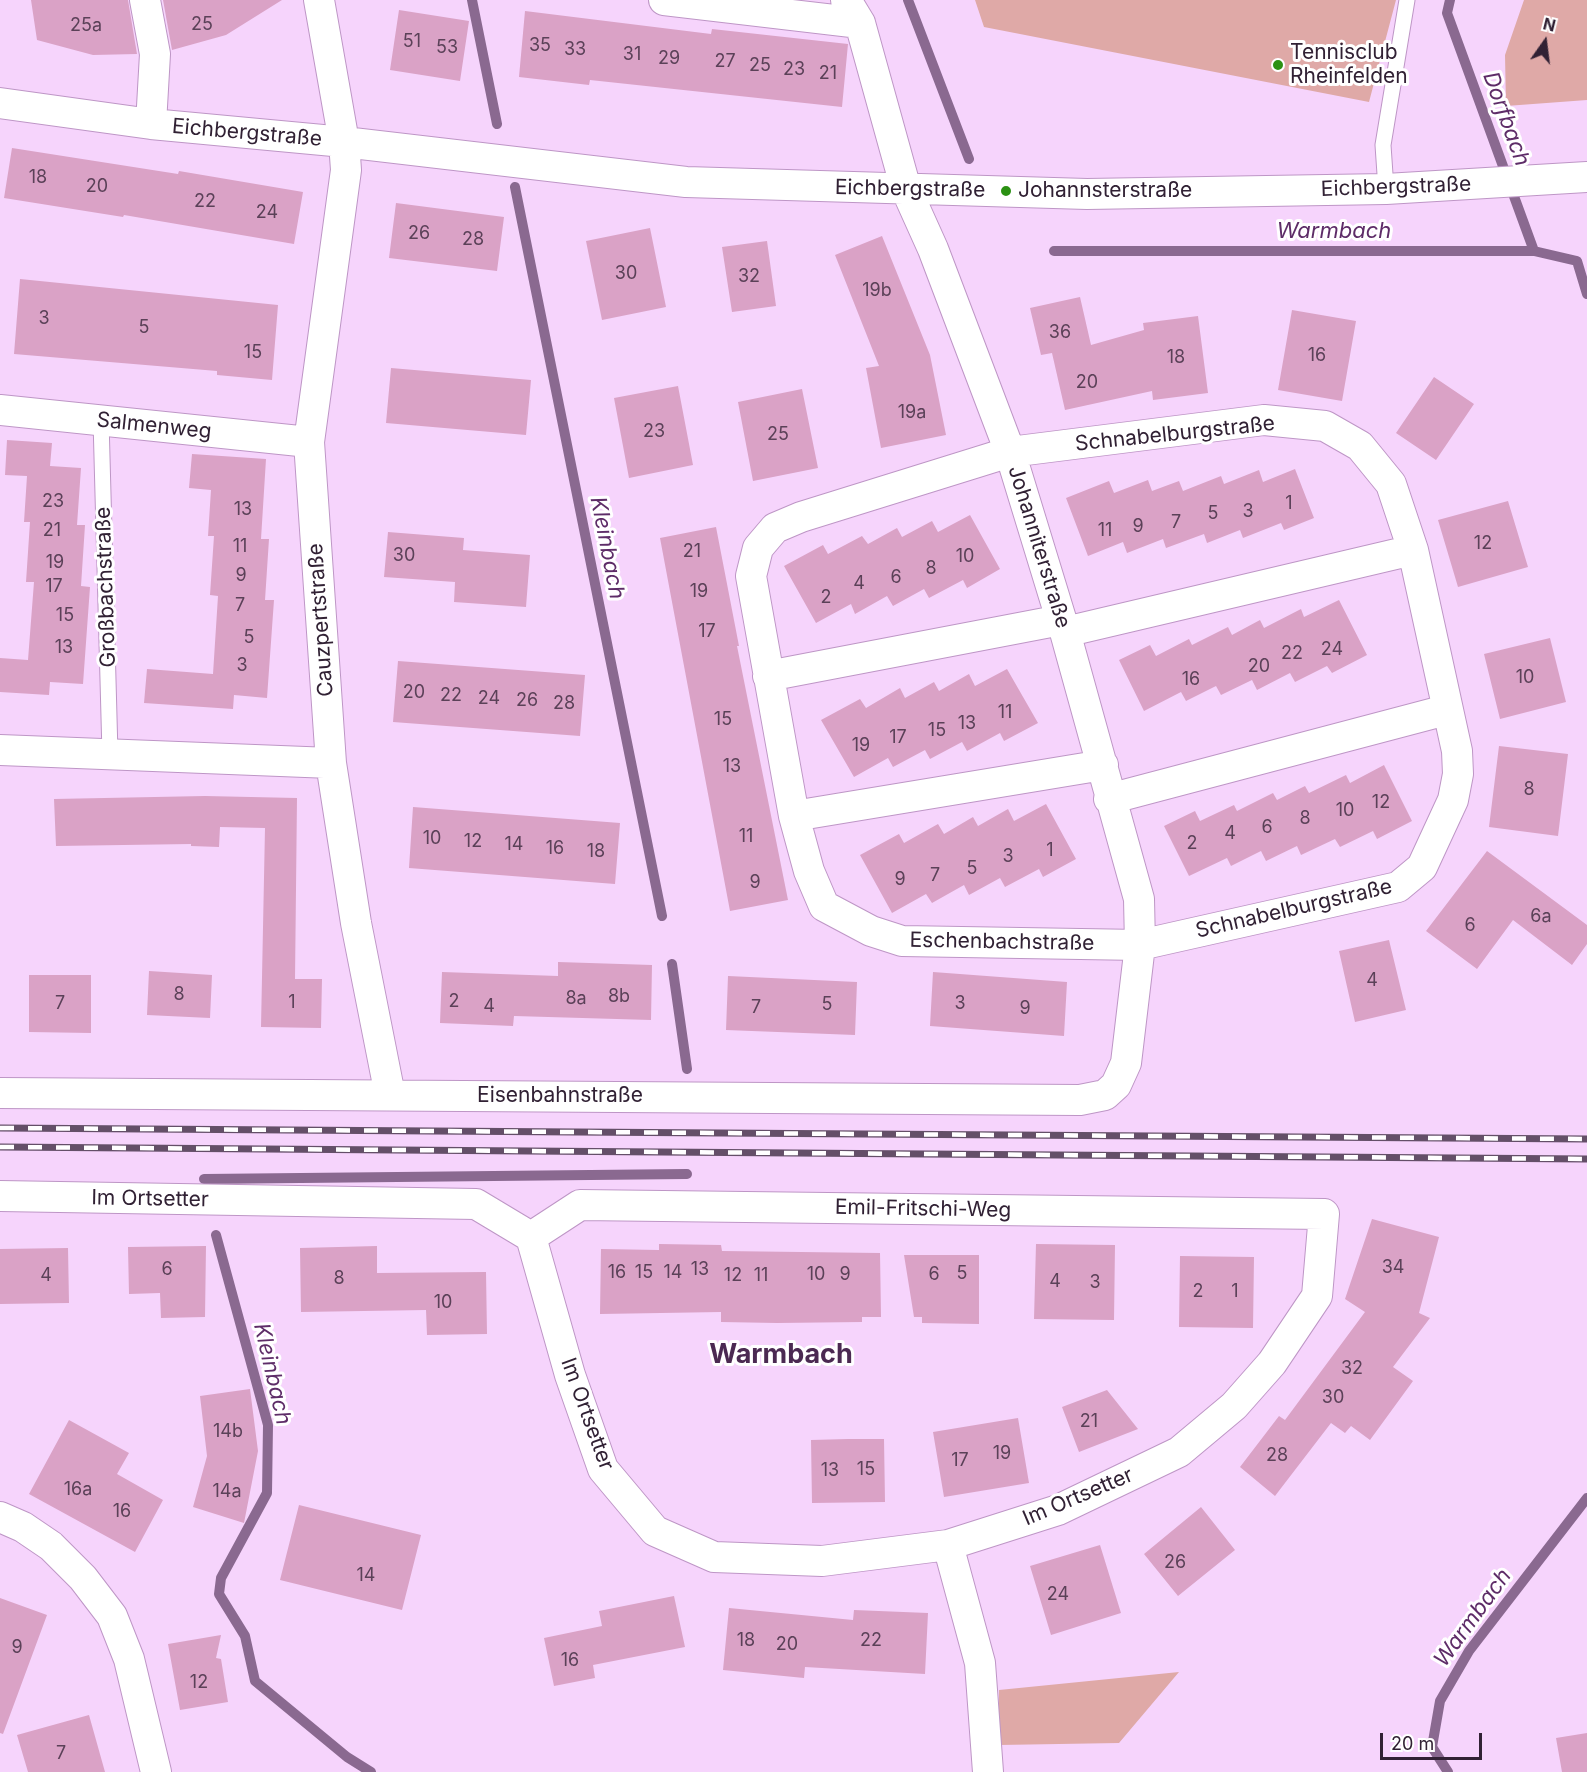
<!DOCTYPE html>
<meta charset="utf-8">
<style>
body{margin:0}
#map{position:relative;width:1587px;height:1772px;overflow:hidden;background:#f6d4fc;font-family:Inter,sans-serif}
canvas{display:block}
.north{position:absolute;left:1515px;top:12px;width:60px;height:60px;-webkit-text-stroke:4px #fff;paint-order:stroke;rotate:14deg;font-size:16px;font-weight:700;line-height:24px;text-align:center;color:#312134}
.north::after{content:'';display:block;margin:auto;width:21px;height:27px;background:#312134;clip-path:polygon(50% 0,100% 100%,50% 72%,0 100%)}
.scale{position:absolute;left:1380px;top:1733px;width:102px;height:27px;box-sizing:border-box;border:3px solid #312134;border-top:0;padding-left:8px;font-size:18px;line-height:21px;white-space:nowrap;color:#312134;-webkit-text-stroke:4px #fff;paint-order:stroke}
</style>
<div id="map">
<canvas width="1587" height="1772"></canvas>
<div class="north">N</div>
<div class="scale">20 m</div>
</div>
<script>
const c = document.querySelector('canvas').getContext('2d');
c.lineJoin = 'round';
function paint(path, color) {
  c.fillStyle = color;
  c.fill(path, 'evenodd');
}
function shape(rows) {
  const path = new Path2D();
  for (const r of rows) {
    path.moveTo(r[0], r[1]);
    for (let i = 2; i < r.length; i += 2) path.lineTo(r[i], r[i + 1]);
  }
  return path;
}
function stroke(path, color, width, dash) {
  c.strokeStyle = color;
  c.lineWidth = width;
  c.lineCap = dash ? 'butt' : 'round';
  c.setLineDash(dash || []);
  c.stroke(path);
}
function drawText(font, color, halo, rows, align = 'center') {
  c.font = font + ' Inter,sans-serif';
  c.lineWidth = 6;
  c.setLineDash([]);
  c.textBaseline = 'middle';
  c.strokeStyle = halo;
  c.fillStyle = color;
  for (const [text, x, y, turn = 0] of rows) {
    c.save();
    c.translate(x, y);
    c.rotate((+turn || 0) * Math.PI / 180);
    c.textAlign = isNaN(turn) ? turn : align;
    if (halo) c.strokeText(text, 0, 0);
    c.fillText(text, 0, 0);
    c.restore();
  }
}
const green = shape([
 [975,0,1396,0,1369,102,984,27],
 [1524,0,1587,0,1587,100,1506,106,1505,55],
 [1179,1672,1119,1743,999,1745,999,1690]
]);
const stream = shape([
 [472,0,497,124],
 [908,0,969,159],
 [1450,0,1447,13,1534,251],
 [515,187,662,916],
 [1054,251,1534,251,1577,261,1587,294],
 [672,964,687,1069],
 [204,1179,687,1174],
 [216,1235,268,1425,267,1493,221,1578,219,1594,245,1636,255,1681,347,1757,371,1772],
 [1448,1772,1432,1747,1440,1701,1469,1651,1587,1498]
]);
const building = shape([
 [31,0,128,0,137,54,93,55,37,40],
 [163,0,282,0,226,35,172,50],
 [399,10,469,21,460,81,390,70],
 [525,11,711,34,712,29,848,44,842,107,590,80,589,85,519,77],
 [12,148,178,174,179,171,303,192,294,244,124,215,123,217,4,198],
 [396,203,504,217,497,271,389,258],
 [650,228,666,307,602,320,586,241],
 [882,236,930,355,946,435,881,448,866,368,879,366,835,255],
 [767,241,776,306,732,312,722,247],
 [20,279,278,305,272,380,217,375,217,371,14,354],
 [1080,297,1091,345,1144,330,1143,323,1198,316,1208,393,1153,400,1152,391,1065,410,1052,353,1041,355,1030,308],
 [1292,310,1356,321,1342,401,1278,390],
 [391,368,531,380,526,435,386,423],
 [1434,377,1474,404,1436,460,1396,433],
 [678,386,693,465,629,478,614,398],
 [802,389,818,468,753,481,738,402],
 [7,440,52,443,50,466,81,468,77,525,85,525,81,586,90,587,83,684,50,682,49,695,0,692,0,658,28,660,34,582,26,582,30,522,24,522,27,476,5,475],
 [192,454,266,459,261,539,269,539,265,600,274,600,267,698,234,695,233,709,144,703,147,669,213,674,218,596,210,595,214,536,208,536,211,490,189,488],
 [1295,469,1314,518,1284,530,1281,523,1243,538,1240,530,1207,543,1204,534,1166,548,1163,539,1127,553,1123,542,1088,556,1066,498,1109,481,1114,493,1148,480,1152,491,1179,481,1183,491,1221,476,1224,484,1259,470,1263,482],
 [1508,501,1528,567,1458,587,1438,520],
 [970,515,1000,569,967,588,963,580,929,598,924,589,893,606,887,596,855,614,851,604,816,623,784,566,823,545,828,554,862,536,868,544,897,528,902,537,932,521,938,532],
 [716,527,739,646,737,646,788,900,730,911,660,538],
 [388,532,464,538,463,550,530,555,526,607,454,602,455,582,384,577],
 [1339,600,1367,655,1332,673,1327,666,1295,682,1290,673,1257,690,1252,680,1221,695,1216,686,1186,701,1181,692,1144,711,1119,660,1150,645,1156,656,1189,639,1192,645,1228,627,1232,635,1260,620,1264,628,1301,609,1304,617],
 [1550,638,1566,702,1500,719,1484,654],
 [398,661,585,675,580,736,393,722],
 [1007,669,1038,723,1004,741,1000,733,967,751,962,742,930,759,925,750,893,767,888,758,854,777,821,720,860,699,866,708,900,688,905,698,934,682,939,691,969,674,975,686],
 [1499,746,1568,754,1558,836,1489,827],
 [1384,765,1412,821,1377,839,1373,831,1340,847,1335,839,1301,855,1297,846,1266,861,1261,851,1231,866,1227,858,1189,876,1164,826,1195,811,1200,821,1234,805,1237,811,1273,793,1277,800,1305,786,1309,793,1346,775,1350,783],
 [205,796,297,798,295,979,322,979,321,1028,261,1027,265,828,220,827,219,847,191,846,191,844,56,846,54,799],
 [1046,804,1076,859,1043,877,1039,869,1005,887,1000,878,969,895,964,885,932,903,926,894,892,913,860,855,899,834,904,843,938,824,944,834,973,817,978,826,1008,809,1014,821],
 [413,807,620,823,615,884,409,868],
 [1487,851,1587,925,1587,944,1572,965,1513,920,1477,969,1426,931],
 [1389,940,1406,1010,1355,1022,1339,951],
 [558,962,652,965,651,1020,514,1016,513,1026,440,1023,442,972,558,976],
 [149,971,212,975,210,1018,147,1015],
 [933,972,1067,982,1064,1036,930,1026],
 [29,975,91,975,91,1033,29,1032],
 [728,976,857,982,855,1035,726,1030],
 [1372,1219,1439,1237,1419,1313,1430,1318,1393,1367,1413,1381,1370,1440,1351,1426,1345,1433,1331,1423,1275,1496,1240,1467,1279,1416,1285,1420,1365,1312,1345,1299],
 [659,1244,721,1245,722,1251,880,1253,881,1317,862,1317,862,1322,777,1323,721,1322,721,1312,600,1314,601,1249,659,1250],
 [1036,1244,1115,1245,1114,1320,1034,1319],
 [206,1246,205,1317,161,1318,160,1293,129,1294,128,1247],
 [377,1246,377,1273,486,1272,487,1334,427,1335,426,1310,301,1312,300,1248],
 [68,1248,69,1303,0,1304,0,1249],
 [904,1255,979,1255,979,1324,922,1323,922,1317,914,1317],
 [1180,1256,1254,1257,1253,1328,1179,1327],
 [250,1389,258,1451,244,1523,193,1507,207,1456,200,1396],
 [1107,1390,1138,1429,1079,1452,1062,1407],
 [1018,1418,1029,1483,944,1497,933,1432],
 [69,1420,129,1453,117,1474,163,1500,135,1552,29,1494],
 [848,1439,884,1439,885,1502,812,1503,811,1440],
 [299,1505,421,1535,402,1610,280,1580],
 [1201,1507,1235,1550,1178,1596,1144,1554],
 [1100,1545,1121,1613,1051,1635,1030,1566],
 [674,1596,685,1647,593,1665,595,1678,554,1686,544,1638,602,1626,599,1611],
 [0,1598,47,1615,3,1734,0,1733],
 [729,1608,853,1620,854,1610,928,1613,925,1674,805,1667,804,1678,723,1670],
 [221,1635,216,1658,221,1659,228,1702,180,1710,168,1644],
 [89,1715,105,1772,28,1772,17,1735],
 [1587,1733,1587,1772,1562,1772,1556,1738]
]);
const service = shape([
 [1386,189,1383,145,1407,0],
 [101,420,110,754]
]);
const minor = shape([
 [145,0,155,54,151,124],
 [319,0,344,142,346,170,309,442,331,763,356,923,390,1095],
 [664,0,860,23],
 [0,103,151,124,344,142,686,182,1087,194,1386,189,1587,177],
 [0,410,309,442],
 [1264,420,1325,426,1360,446,1391,484,1413,550,1457,751,1458,774,1453,800,1422,867,1398,887,1140,945,902,941,871,931,824,906,809,871,794,816,751,576,758,548,775,528,801,517,1010,452,1264,420],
 [1065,632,1413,550],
 [768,676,1061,620],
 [0,750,331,763],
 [1109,799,1446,710],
 [794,816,1103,765],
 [0,1093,1080,1100,1105,1095,1116,1085,1126,1063,1140,945,1139,899,1065,632,1010,452,933,249,906,189,860,23,846,0],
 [0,1196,476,1204,531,1237,570,1375,603,1469,655,1531,714,1557,822,1561,948,1545,1058,1510,1179,1452,1234,1406,1272,1363,1317,1296,1324,1214,580,1205,531,1237],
 [0,1517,23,1527,51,1546,83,1578,112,1616,129,1659,156,1772],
 [948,1545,980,1663,988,1772]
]);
const rail = shape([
 [0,1128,1587,1139],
 [0,1147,1587,1159]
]);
const markers = [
 [1278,65,6,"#2b9113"],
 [1006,191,6,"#2b9113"]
];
const numberNames = [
 ["25",202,25],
 ["25a",86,26],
 ["51",412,42],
 ["35",540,46],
 ["53",447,48],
 ["33",575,50],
 ["31",632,55],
 ["29",669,59],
 ["27",725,62],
 ["25",760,66],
 ["23",794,70],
 ["21",828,74],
 ["18",38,178],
 ["20",97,187],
 ["22",205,202],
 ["24",267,213],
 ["26",419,234],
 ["28",473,240],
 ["30",626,274],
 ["32",749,277],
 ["19b",877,291],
 ["3",44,319],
 ["5",144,328],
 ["36",1060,333],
 ["15",253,353],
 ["16",1317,356],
 ["18",1176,358],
 ["20",1087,383],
 ["19a",912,413],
 ["23",654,432],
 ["25",778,435],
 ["23",53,502],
 ["1",1289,504],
 ["13",243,510],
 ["3",1248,512],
 ["5",1213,514],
 ["7",1176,523],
 ["9",1138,527],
 ["21",52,531],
 ["11",1105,531],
 ["12",1483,544],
 ["11",240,547],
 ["21",692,552],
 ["30",404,556],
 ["10",965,557],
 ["19",55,563],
 ["8",931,569],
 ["9",241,576],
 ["6",896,578],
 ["4",859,584],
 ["17",54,587],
 ["19",699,592],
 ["2",826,598],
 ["7",240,606],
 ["15",65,616],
 ["17",707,632],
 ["5",249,638],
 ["13",64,648],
 ["24",1332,650],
 ["22",1292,654],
 ["3",242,666],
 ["20",1259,667],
 ["10",1525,678],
 ["16",1191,680],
 ["20",414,693],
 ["22",451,696],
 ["24",489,699],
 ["26",527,701],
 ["28",564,704],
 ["11",1005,713],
 ["15",723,720],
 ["13",967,724],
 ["15",937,731],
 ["17",898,738],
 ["19",861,746],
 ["13",732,767],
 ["8",1529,790],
 ["12",1381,803],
 ["10",1345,811],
 ["8",1305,819],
 ["6",1267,828],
 ["4",1230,834],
 ["11",746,837],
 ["10",432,839],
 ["12",473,842],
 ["2",1192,844],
 ["14",514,845],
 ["16",555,849],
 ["1",1050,851],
 ["18",596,852],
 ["3",1008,857],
 ["5",972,869],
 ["7",935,876],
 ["9",900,880],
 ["9",755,883],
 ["6a",1541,917],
 ["6",1470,926],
 ["4",1372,981],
 ["8",179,995],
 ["8b",619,997],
 ["8a",576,999],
 ["2",454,1002],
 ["1",292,1003],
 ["7",60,1004],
 ["3",960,1004],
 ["5",827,1005],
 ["4",489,1007],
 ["7",756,1008],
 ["9",1025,1009],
 ["34",1393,1268],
 ["6",167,1270],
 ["13",700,1270],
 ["16",617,1273],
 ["15",644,1273],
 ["14",673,1273],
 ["5",962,1274],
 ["10",816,1275],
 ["9",845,1275],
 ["6",934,1275],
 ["4",46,1276],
 ["12",733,1276],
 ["11",761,1276],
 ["8",339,1279],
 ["4",1055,1282],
 ["3",1095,1283],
 ["2",1198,1292],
 ["1",1235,1292],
 ["10",443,1303],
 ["32",1352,1369],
 ["30",1333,1398],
 ["21",1089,1422],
 ["14b",228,1432],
 ["19",1002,1454],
 ["28",1277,1456],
 ["17",960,1461],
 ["15",866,1470],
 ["13",830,1471],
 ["16a",78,1490],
 ["14a",227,1492],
 ["16",122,1512],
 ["26",1175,1563],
 ["14",366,1576],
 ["24",1058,1595],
 ["18",746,1641],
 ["22",871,1641],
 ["20",787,1645],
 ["9",17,1648],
 ["16",570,1661],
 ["12",199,1683],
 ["7",61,1754]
];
const poiNames = [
 ["Tennisclub",1290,53],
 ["Rheinfelden",1290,77],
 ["Johannsterstraße",1018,191]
];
const streetNames = [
 ["Eichbergstraße",247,133,5],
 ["Eichbergstraße",1396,187,-2],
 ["Eichbergstraße",910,189,1],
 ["Salmenweg",154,426,6],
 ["Schnabelburgstraße",1175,434,-6],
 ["Johanniterstraße",1039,547,73],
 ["Großbachstraße",106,587,-92],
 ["Cauzpertstraße",321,620,-94],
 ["Schnabelburgstraße",1294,909,-13],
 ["Eschenbachstraße",1002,942,1],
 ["Eisenbahnstraße",560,1096],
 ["Im Ortsetter",150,1199,1],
 ["Emil-Fritschi-Weg",923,1209,1],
 ["Im Ortsetter",587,1414,70],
 ["Im Ortsetter",1078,1497,-23]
];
const waterNames = [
 ["Dorfbach",1506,119,70],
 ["Warmbach",1334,231],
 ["Kleinbach",607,548,79],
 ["Kleinbach",272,1374,77],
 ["Warmbach",1473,1618,-54]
];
const districtNames = [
 ["Warmbach",781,1355]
];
paint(green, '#dfa9a7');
stroke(stream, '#8a6990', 10);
paint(building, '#daa2c6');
stroke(service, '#be96c6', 17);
stroke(minor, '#be96c6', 32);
stroke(service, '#fff', 15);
stroke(minor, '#fff', 30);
stroke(rail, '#644f68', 7);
stroke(rail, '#fff', 4.5, [14]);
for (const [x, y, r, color] of markers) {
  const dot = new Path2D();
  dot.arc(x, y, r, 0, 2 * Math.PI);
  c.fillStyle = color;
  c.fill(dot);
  stroke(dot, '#fff', 2);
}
drawText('18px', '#5b4158', null, numberNames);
drawText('21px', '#312134', '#fff', poiNames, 'left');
drawText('21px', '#312134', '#fff', streetNames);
drawText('italic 22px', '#5e2c68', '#fff', waterNames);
drawText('bold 27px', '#4b2952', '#fff', districtNames);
</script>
